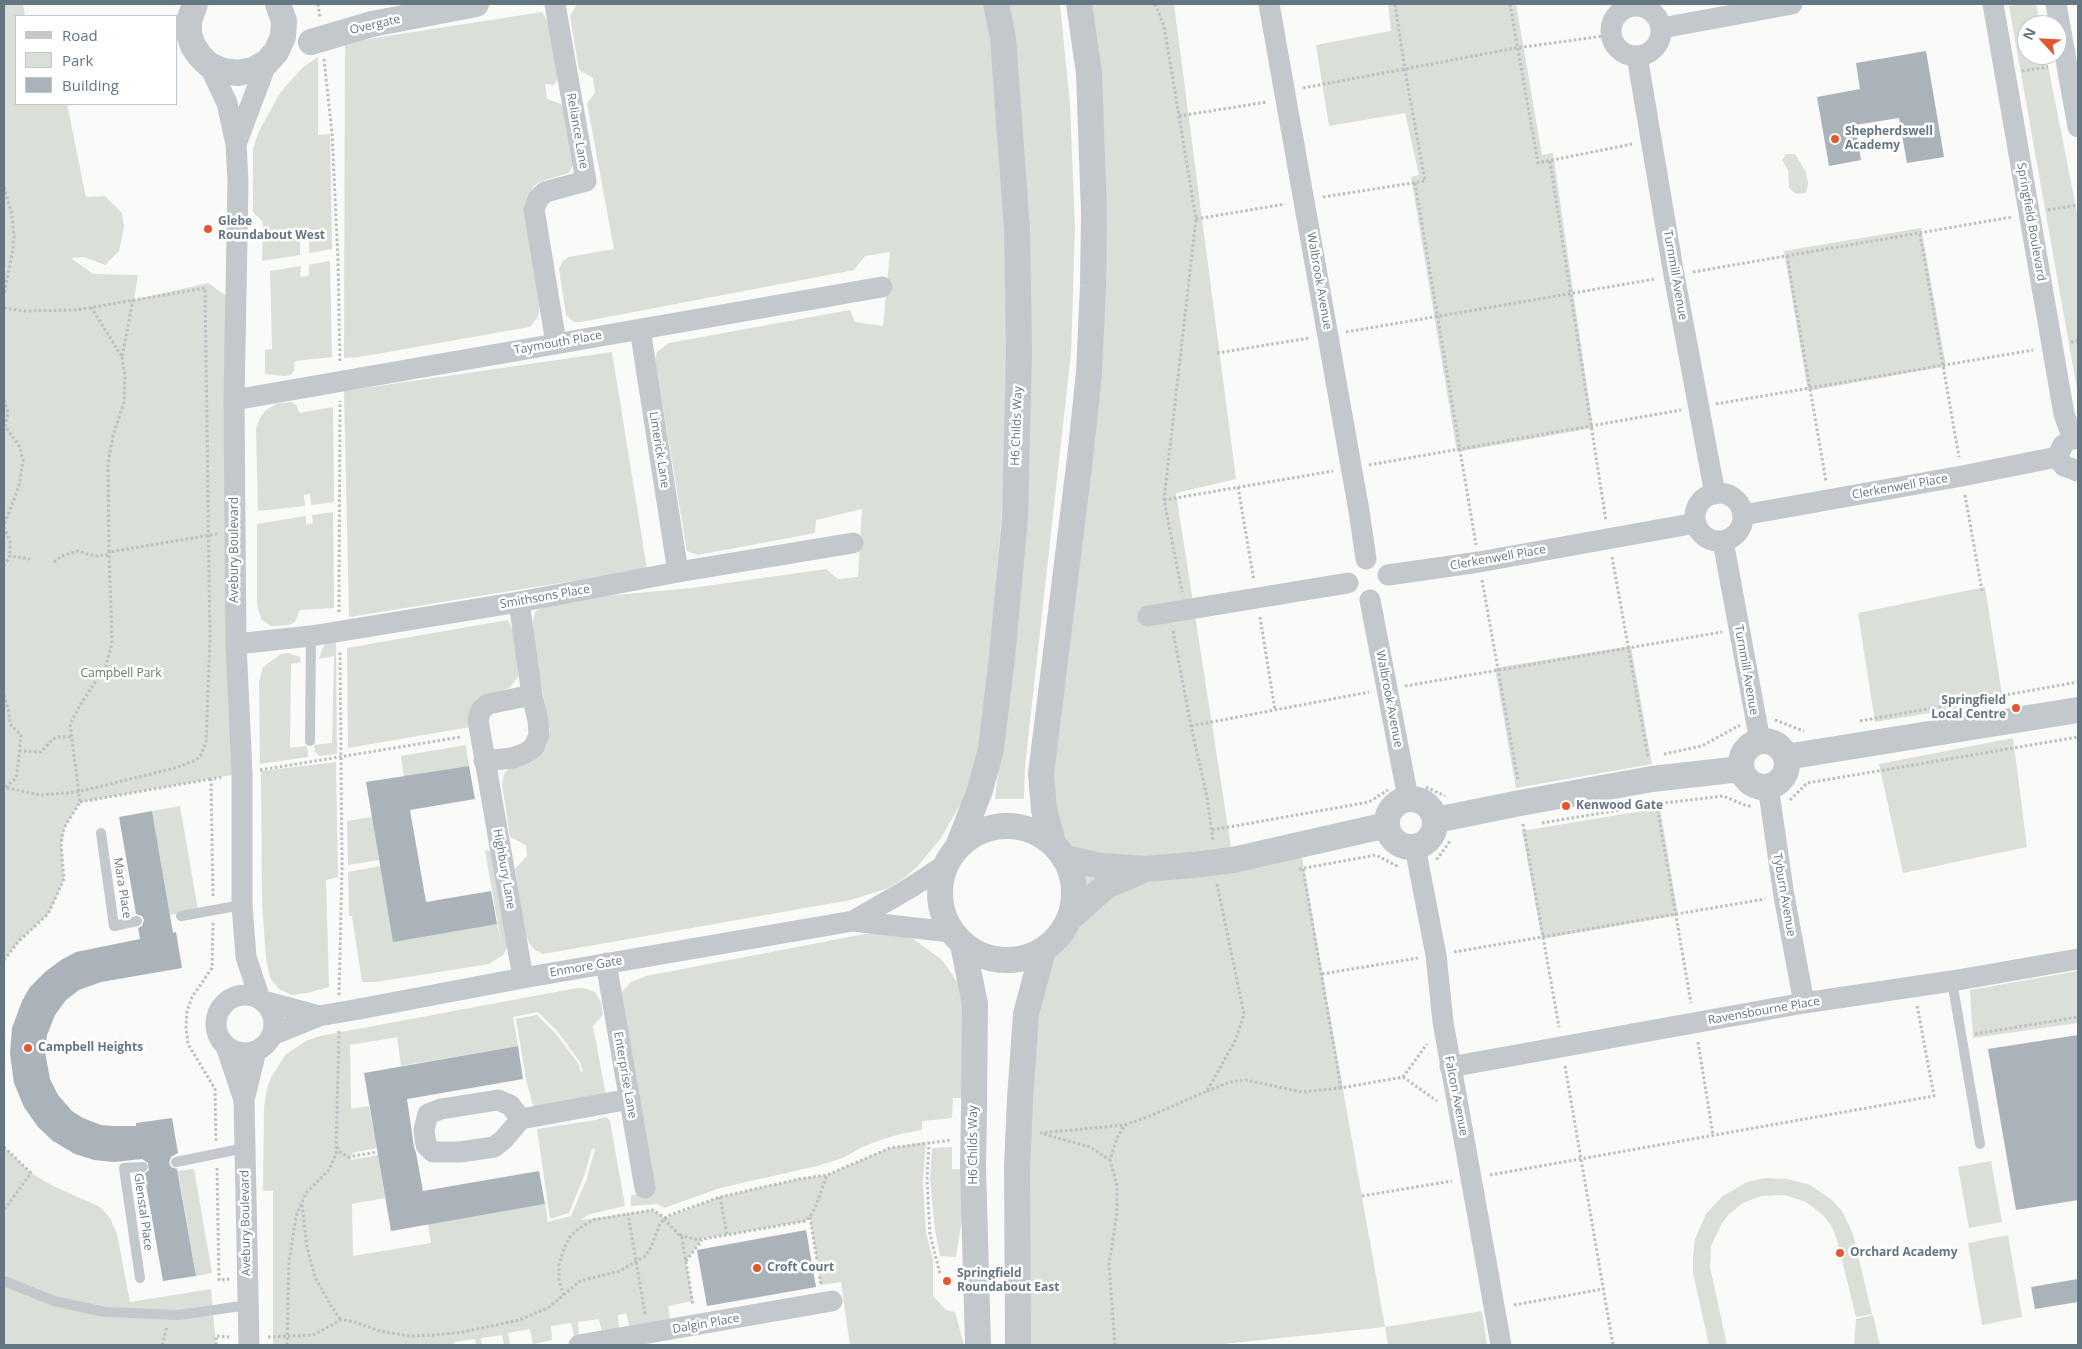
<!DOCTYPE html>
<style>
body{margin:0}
#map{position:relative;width:2082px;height:1349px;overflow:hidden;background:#fafaf8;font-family:"Open Sans",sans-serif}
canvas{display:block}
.frame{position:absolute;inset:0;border:5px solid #657683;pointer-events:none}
.legend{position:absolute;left:15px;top:15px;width:162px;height:90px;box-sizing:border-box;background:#fff;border:1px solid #c1c8cd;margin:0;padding:6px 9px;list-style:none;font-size:15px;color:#657683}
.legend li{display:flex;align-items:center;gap:10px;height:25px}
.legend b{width:25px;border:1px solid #c1c8cd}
.north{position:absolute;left:2017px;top:15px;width:50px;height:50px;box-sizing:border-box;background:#fff;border:1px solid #c1c8cd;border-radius:50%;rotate:295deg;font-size:14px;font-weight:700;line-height:20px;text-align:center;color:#657683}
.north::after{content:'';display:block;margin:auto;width:18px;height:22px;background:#e4572e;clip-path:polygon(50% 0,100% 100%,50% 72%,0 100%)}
</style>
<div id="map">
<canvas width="2082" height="1349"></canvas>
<div class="frame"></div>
<ul class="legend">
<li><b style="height:6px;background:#c3c8cc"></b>Road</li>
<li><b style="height:14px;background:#dadfd7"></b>Park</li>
<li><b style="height:14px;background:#aab3b9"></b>Building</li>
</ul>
<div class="north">N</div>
</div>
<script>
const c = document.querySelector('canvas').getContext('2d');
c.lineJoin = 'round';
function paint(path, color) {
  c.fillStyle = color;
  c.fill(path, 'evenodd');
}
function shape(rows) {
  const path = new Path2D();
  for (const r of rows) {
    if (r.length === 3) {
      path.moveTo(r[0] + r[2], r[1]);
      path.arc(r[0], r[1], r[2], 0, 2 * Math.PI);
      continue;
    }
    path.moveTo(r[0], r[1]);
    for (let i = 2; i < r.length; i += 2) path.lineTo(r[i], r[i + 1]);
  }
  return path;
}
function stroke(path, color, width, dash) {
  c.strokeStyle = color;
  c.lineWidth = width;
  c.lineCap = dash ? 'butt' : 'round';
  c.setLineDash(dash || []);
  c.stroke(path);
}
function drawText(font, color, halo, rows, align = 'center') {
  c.font = font + ' "Open Sans",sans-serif';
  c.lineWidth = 5;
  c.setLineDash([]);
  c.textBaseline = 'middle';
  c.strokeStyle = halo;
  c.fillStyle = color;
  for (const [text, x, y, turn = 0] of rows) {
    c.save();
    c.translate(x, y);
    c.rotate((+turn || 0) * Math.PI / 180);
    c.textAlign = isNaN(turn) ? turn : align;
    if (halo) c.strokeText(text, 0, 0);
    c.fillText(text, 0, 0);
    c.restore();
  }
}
const green = shape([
 [4,4,23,4,25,16,16,16,16,104,67,104,86,197,105,196,122,213,124,227,119,251,105,265,84,257,71,258,93,274,138,275,134,300,208,283,236,303,242,773,80,802,64,828,61,844,64,879,52,907,48,914,19,941,4,960],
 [577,4,984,4,988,19,1002,163,1008,324,1004,485,984,733,976,765,961,803,941,838,917,867,902,880,888,888,851,900,543,954,535,950,529,943,525,933,515,869,527,856,526,845,510,837,502,784,504,774,509,768,531,763,539,756,547,745,550,732,531,629,535,612,551,601,692,588,826,569,838,579,858,577,862,509,816,520,815,533,698,555,687,551,655,359,657,352,669,343,850,310,855,322,883,326,890,252,865,256,854,270,581,322,574,322,570,319,566,315,559,269,563,261,569,257,614,249,587,103,595,93,593,78,579,70,570,16],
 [1008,4,1059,4,1060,5,1070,104,1075,229,1071,353,1025,766,1024,799,995,799,1009,677],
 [1079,4,1174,4,1236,479,1176,493,1233,860,1300,846,1385,1327,1482,1311,1487,1345,1388,1345,1385,1327,1214,1345,1018,1345,1017,1168,1043,950,1059,936,1070,918,1074,897,1072,875,1044,810,1089,373],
 [1388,4,1516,4,1542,155,1553,153,1593,428,1457,452,1411,177,1419,175,1405,113,1329,126,1316,45,1391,31],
 [2026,4,2036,4,2040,25,2027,25,2027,55,2046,55,2078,218,2078,395,2009,6],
 [542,12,550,25,559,77,554,85,545,84,547,99,561,104,564,109,573,165,569,173,539,182,534,186,524,204,540,305,538,317,530,327,359,357,344,358,345,45,368,39],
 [318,57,318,135,330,134,332,249,309,253,309,237,300,238,300,255,262,261,263,222,253,212,253,149,259,131,280,93,302,68],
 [1786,154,1795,154,1806,172,1808,183,1806,193,1796,194,1789,188,1788,170,1782,160],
 [1921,228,1946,366,1808,391,1784,251],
 [330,261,332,357,295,361,294,370,291,375,284,376,265,374,265,350,272,349,270,271,301,266,300,277,309,276,309,265],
 [612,352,647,569,349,617,344,391],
 [292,402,297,406,299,413,333,407,334,502,311,505,310,494,304,495,305,506,258,511,256,429,260,418,266,410,278,403],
 [333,512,334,608,300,610,295,622,289,625,271,626,262,620,257,606,257,524,306,516,306,525,313,523,312,515],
 [1985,587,2003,701,1875,722,1858,613],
 [508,620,513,631,519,669,518,677,509,688,484,696,470,727,348,748,347,648],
 [336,641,337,754,319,756,315,751,314,745,332,743,334,656,319,659,323,647,327,642],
 [1631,646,1652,764,1516,788,1495,668],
 [288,653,300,657,301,662,291,664,290,748,307,746,308,757,260,764,259,681,263,667,281,654],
 [2013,738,2027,847,1903,873,1879,764],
 [466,745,469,766,404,778,401,756],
 [336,762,338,877,326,880,329,987,307,993,292,995,279,989,270,978,266,958,262,904,261,771],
 [180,806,198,910,170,915,152,811],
 [1660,808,1678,915,1542,939,1522,831],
 [372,817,379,860,348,865,347,821],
 [485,850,490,851,494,856,508,941,507,948,503,955,489,964,376,982,362,982,352,916,349,916,348,872,381,866,388,910,497,924,501,942],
 [870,933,900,934,915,940,942,960,958,983,962,997,963,1098,953,1098,952,1118,922,1121,922,1130,900,1134,881,1140,862,1147,843,1158,817,1166,720,1188,664,1208,657,1204,631,1206,631,1195,654,1193,622,999,622,992,631,982,646,976],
 [2078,971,2078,1023,1973,1038,1970,990],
 [577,988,584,988,595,992,601,1002,603,1015,593,1026,606,1096,534,1109,526,1079,516,1019,537,1015,555,1033,578,1063,581,1072,583,1071,580,1062,557,1031,538,1012,513,1017,518,1046,401,1066,397,1037,350,1045,351,1109,369,1106,377,1148,352,1153,351,1160,378,1155,385,1198,352,1204,353,1256,431,1243,428,1224,545,1204,548,1222,571,1216,587,1178,595,1149,592,1149,584,1176,569,1213,550,1219,537,1129,596,1120,606,1117,610,1121,625,1206,590,1214,581,1220,653,1210,665,1218,720,1197,799,1179,827,1175,890,1148,926,1142,923,1181,926,1233,933,1259,933,1296,946,1310,955,1312,964,1345,850,1345,841,1282,821,1285,810,1218,805,1221,702,1239,686,1261,693,1301,668,1306,670,1319,629,1326,626,1313,618,1315,619,1329,602,1332,599,1319,578,1322,579,1336,574,1337,571,1323,551,1326,552,1340,533,1344,530,1329,508,1333,510,1345,504,1345,502,1335,481,1338,482,1345,476,1345,475,1339,454,1342,454,1345,273,1345,273,1191,263,1191,264,1107,267,1088,271,1077,286,1054,308,1040,320,1036],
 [4,1147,31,1173,53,1186,100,1207,110,1218,117,1234,130,1302,211,1289,216,1345,4,1345],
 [952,1147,952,1169,961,1169,963,1212,956,1257,940,1256,935,1230,930,1179,932,1148],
 [1991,1161,2002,1222,1969,1228,1958,1167],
 [194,1169,212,1273,196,1276,178,1171],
 [1766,1178,1787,1179,1810,1185,1832,1200,1842,1211,1853,1234,1872,1314,1856,1317,1837,1240,1831,1225,1823,1215,1806,1202,1794,1198,1784,1195,1761,1196,1743,1203,1729,1214,1722,1223,1711,1246,1710,1267,1727,1345,1709,1345,1693,1273,1693,1256,1695,1239,1706,1214,1723,1196,1747,1182],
 [2008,1235,2022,1317,1982,1325,1968,1243],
 [1873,1315,1880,1345,1854,1345,1856,1319]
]);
const building = shape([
 [1926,51,1944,157,1907,163,1899,118,1855,125,1861,160,1829,166,1817,97,1860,89,1856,63],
 [469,766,475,799,410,810,426,902,491,891,497,924,393,942,366,782],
 [152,811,173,933,176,932,182,968,101,982,79,990,66,1000,55,1015,47,1035,45,1052,50,1079,58,1095,72,1111,83,1118,101,1125,114,1126,136,1126,136,1123,172,1118,178,1153,171,1157,169,1163,171,1167,177,1169,196,1276,163,1281,144,1174,149,1170,148,1163,142,1159,114,1162,94,1160,75,1154,53,1141,38,1127,24,1107,14,1083,10,1054,12,1028,22,1001,30,987,45,972,61,960,76,952,140,939,138,928,142,926,144,920,142,916,136,914,119,817],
 [2078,1035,2078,1200,2016,1210,1988,1049],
 [518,1046,523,1079,407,1099,414,1147,416,1153,423,1191,539,1171,545,1204,391,1231,364,1073],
 [806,1230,816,1287,707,1306,697,1250],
 [2078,1279,2078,1302,2035,1309,2031,1287]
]);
const path = shape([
 [318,4,320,18],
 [1155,4,1164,26,1196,219,1164,500,1182,592],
 [1510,4,1538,163,1632,144],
 [324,59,332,133,338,260,340,362],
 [2022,71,2048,67],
 [1303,88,1516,48,1611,35],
 [1179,116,1267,102],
 [1550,161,1606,521],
 [1415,183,1476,545],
 [4,187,12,215,14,237,13,249,4,295],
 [1323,197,1425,181,1405,70,1395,4],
 [2048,210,2078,205],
 [1196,219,1285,204],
 [1920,234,1959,457],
 [1787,256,1826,481],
 [1693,272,2012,217],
 [91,307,122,357,133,300],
 [4,308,24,311,76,310,205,288,210,640,206,742,201,755,196,760,175,768,77,792,40,795,4,787],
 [1346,332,1655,279],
 [2071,342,2078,341],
 [1217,353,1310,338],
 [122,357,125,377,124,402,113,436,108,463,109,552,217,534],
 [4,400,8,413,5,426,20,447,23,461,19,486,4,525],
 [1716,404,2033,350],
 [1369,465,1681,410],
 [1238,487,1254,581],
 [1965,495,1982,591],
 [1164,500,1333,471],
 [4,527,10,541,10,556],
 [1612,557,1648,757],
 [54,562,62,556,77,551,94,556,109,555],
 [4,566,10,556,30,559],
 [1482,580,1518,781],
 [339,612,340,401],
 [1260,617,1275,710],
 [1173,631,1191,726,1207,797,1213,841],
 [1405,686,1722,632],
 [4,695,9,712,10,724,21,735,17,775,14,780,5,788],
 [1775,720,1804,731],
 [1860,721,2078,682],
 [1191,726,1369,692],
 [19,751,41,752,53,739,58,737,71,737],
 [1664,754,1702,746,1740,725],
 [260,770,461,737],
 [1426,787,1445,796],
 [1656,800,1691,1003],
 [1790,800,1807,783,2078,737],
 [80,802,211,779],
 [1542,823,1656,804,1723,796,1747,806,1752,806],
 [1523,824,1559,1027],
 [1212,830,1369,802,1388,790],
 [1436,859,1438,858,1450,841],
 [1299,869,1376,855,1399,867],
 [1303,869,1341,1088],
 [213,896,211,779,222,777],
 [213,923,212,968,192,997,187,1011,186,1028,188,1044,215,1089,216,1141],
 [1454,952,1765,899],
 [4,960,19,941,48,914,64,879,61,844,64,828,80,802,70,724,82,702,106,666,112,643,109,552],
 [1322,974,1418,958],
 [339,995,342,867,340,651],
 [1975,1034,2078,1017],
 [1698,1042,1713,1135],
 [1565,1066,1613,1345],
 [1403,1077,1437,1101],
 [1207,1091,1230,1082,1246,1080,1302,1092,1341,1088,1403,1077,1427,1044],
 [1040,1133,1125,1125],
 [1044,1134,1090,1147,1110,1160],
 [929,1142,927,1180,930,1234,940,1274],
 [4,1147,31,1173,4,1210],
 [337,1147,340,1152,348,1157,377,1152],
 [217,1168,219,1280,230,1279],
 [1490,1175,1934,1096,1917,1005],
 [1362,1196,1452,1181],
 [720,1197,727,1235],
 [302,1205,307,1247,315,1277,331,1306,341,1320],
 [810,1217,821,1285],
 [664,1219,682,1238,693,1305],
 [680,1235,698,1240,805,1221,810,1217,815,1208,827,1175],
 [686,1261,702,1240],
 [564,1295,559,1281,559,1265,563,1251,569,1238,578,1229,593,1220,628,1214],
 [1514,1305,1603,1289],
 [645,1314,628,1214,653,1210,665,1218],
 [268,1337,313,1335,341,1320,352,1321,380,1331,410,1336,436,1335,463,1332,519,1320,548,1308,580,1281,620,1271,645,1256,650,1249,660,1224,667,1216,720,1197,799,1179,827,1175,890,1148,952,1140],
 [162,1345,167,1326],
 [216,1345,216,1336,229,1337],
 [287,1345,289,1262,296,1216,306,1193,329,1170,336,1154,339,1031],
 [1115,1345,1109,1265,1117,1213,1117,1185,1110,1160,1117,1138,1125,1125,1150,1116,1207,1091,1236,1039,1244,1014,1217,884]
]);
const service = shape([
 [310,741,311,636],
 [101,833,114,926,137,921],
 [181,916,242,905],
 [1952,981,1980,1144],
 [176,1162,245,1148],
 [140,1278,124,1168,143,1167],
 [4,1281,54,1301,105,1312,179,1315,248,1305]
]);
const minor = shape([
 [555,4,586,181,545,192,538,199,534,209,556,343],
 [1269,4,1359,511,1366,559],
 [1993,4,2064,414,2073,439],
 [2056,4,2078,127],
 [1636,31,25],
 [1662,28,1792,4],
 [1637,56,1674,275,1715,494],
 [209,65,227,103,236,144,238,182,234,400,235,526,236,644,242,773,242,905,246,957,260,999],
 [236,144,267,62],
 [640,329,678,572],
 [234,400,882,287],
 [2063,445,2057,457,2064,466,2078,471],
 [1719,517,24],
 [1743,515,1962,476,2057,457],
 [1723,541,1760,741],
 [1388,575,1479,562,1696,523],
 [1370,600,1408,798],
 [1148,616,1348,583],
 [236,644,311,636,519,602,678,572,853,543],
 [484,761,512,758,526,753,534,747,539,735,538,721,532,695,519,602],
 [1768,786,1784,896,1804,1003],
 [1415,847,1436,955,1443,1022,1501,1345],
 [853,921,910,888,945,865],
 [606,963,645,1188],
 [523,978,478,720,481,710,488,704,532,695],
 [245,1024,29],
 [263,1001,319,1016],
 [359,1009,523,978,853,921,951,932],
 [272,1035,319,1016],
 [226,1046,244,1100],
 [1450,1067,1804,1003,1952,981,2078,959],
 [521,1119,503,1140,494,1147,460,1152,433,1152,426,1145,424,1130,428,1114,441,1109,498,1100,510,1105,521,1119,630,1099],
 [249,1345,244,1100,256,1051],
 [579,1345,832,1301]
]);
const tertiary = shape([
 [195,4,189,21,189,34,193,46,200,56,209,65,223,71,238,73,253,70,267,62,276,52,283,37,284,21,278,4],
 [372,24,476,4],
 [1764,764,23],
 [1786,757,2078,710],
 [1411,823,24],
 [1436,820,1520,803,1652,779,1741,769],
 [1007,893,67],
 [1053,843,1044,810,1041,774,1080,458,1089,373,1093,286,1094,213,1089,73,1079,4],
 [959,844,980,790,991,749,1002,657,1015,518,1019,352,1017,229,1003,38,996,4],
 [1065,858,1102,866,1145,869,1193,865,1233,860,1387,825],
 [1070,918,1106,886,1141,871],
 [963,945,975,1004,974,1109],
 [1020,1099,1026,1014,1043,950],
 [973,1167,978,1345],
 [1017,1168,1018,1345]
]);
const minorBridge = shape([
 [319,1016,359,1009]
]);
const tertiaryBridge = shape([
 [311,42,372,24],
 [973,1167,974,1109],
 [1017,1168,1020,1099]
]);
const markers = [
 [1835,139,5,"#e4572e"],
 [208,229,5,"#e4572e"],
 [2016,708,5,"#e4572e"],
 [1566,806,5,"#e4572e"],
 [28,1048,5,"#e4572e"],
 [1840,1253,5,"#e4572e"],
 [757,1268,5,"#e4572e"],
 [947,1281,5,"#e4572e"]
];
const streetNames = [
 ["Overgate",375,25,-13],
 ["Reliance Lane",577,131,80],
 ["Springfield Boulevard",2031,222,80],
 ["Turnmill Avenue",1675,275,80],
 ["Walbrook Avenue",1319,281,80],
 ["Taymouth Place",558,343,-10],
 ["H6 Childs Way",1017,426,-88],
 ["Limerick Lane",659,450,81],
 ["Clerkenwell Place",1900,487,-10],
 ["Avebury Boulevard",235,550,-90],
 ["Clerkenwell Place",1498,558,-10],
 ["Smithsons Place",545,597,-10],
 ["Turnmill Avenue",1746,670,80],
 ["Walbrook Avenue",1389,699,79],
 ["Highbury Lane",504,869,80],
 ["Mara Place",122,888,81],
 ["Tyburn Avenue",1784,895,80],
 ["Enmore Gate",586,967,-10],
 ["Ravensbourne Place",1764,1011,-10],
 ["Enterprise Lane",625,1075,80],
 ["Falcon Avenue",1456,1096,79],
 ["H6 Childs Way",974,1145,-90],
 ["Glenstal Place",143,1212,82],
 ["Avebury Boulevard",246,1223,-91],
 ["Dalgin Place",706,1324,-10]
];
const poiNames = [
 ["Shepherdswell",1845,132],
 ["Academy",1845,146],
 ["Glebe",218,222],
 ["Roundabout West",218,236],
 ["Springfield",2006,701,"right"],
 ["Local Centre",2006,715,"right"],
 ["Kenwood Gate",1576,806],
 ["Campbell Heights",38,1048],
 ["Orchard Academy",1850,1253],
 ["Croft Court",767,1268],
 ["Springfield",957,1274],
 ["Roundabout East",957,1288]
];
const parkNames = [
 ["Campbell Park",121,674]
];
paint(green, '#dadfd7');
paint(building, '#aab3b9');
stroke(path, '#bbbfc2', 3, [2.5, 2.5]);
stroke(service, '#c3c8cc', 10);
stroke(minor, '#c3c8cc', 21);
stroke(tertiary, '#c3c8cc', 26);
stroke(minorBridge, '#c3c8cc', 21);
stroke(tertiaryBridge, '#c3c8cc', 26);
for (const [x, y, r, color] of markers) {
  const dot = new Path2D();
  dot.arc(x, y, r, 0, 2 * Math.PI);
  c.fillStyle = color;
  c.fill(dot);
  stroke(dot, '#fff', 2);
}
drawText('12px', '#657683', '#fff', streetNames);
drawText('bold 12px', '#657683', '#fff', poiNames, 'left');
drawText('12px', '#687a64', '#fff', parkNames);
</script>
